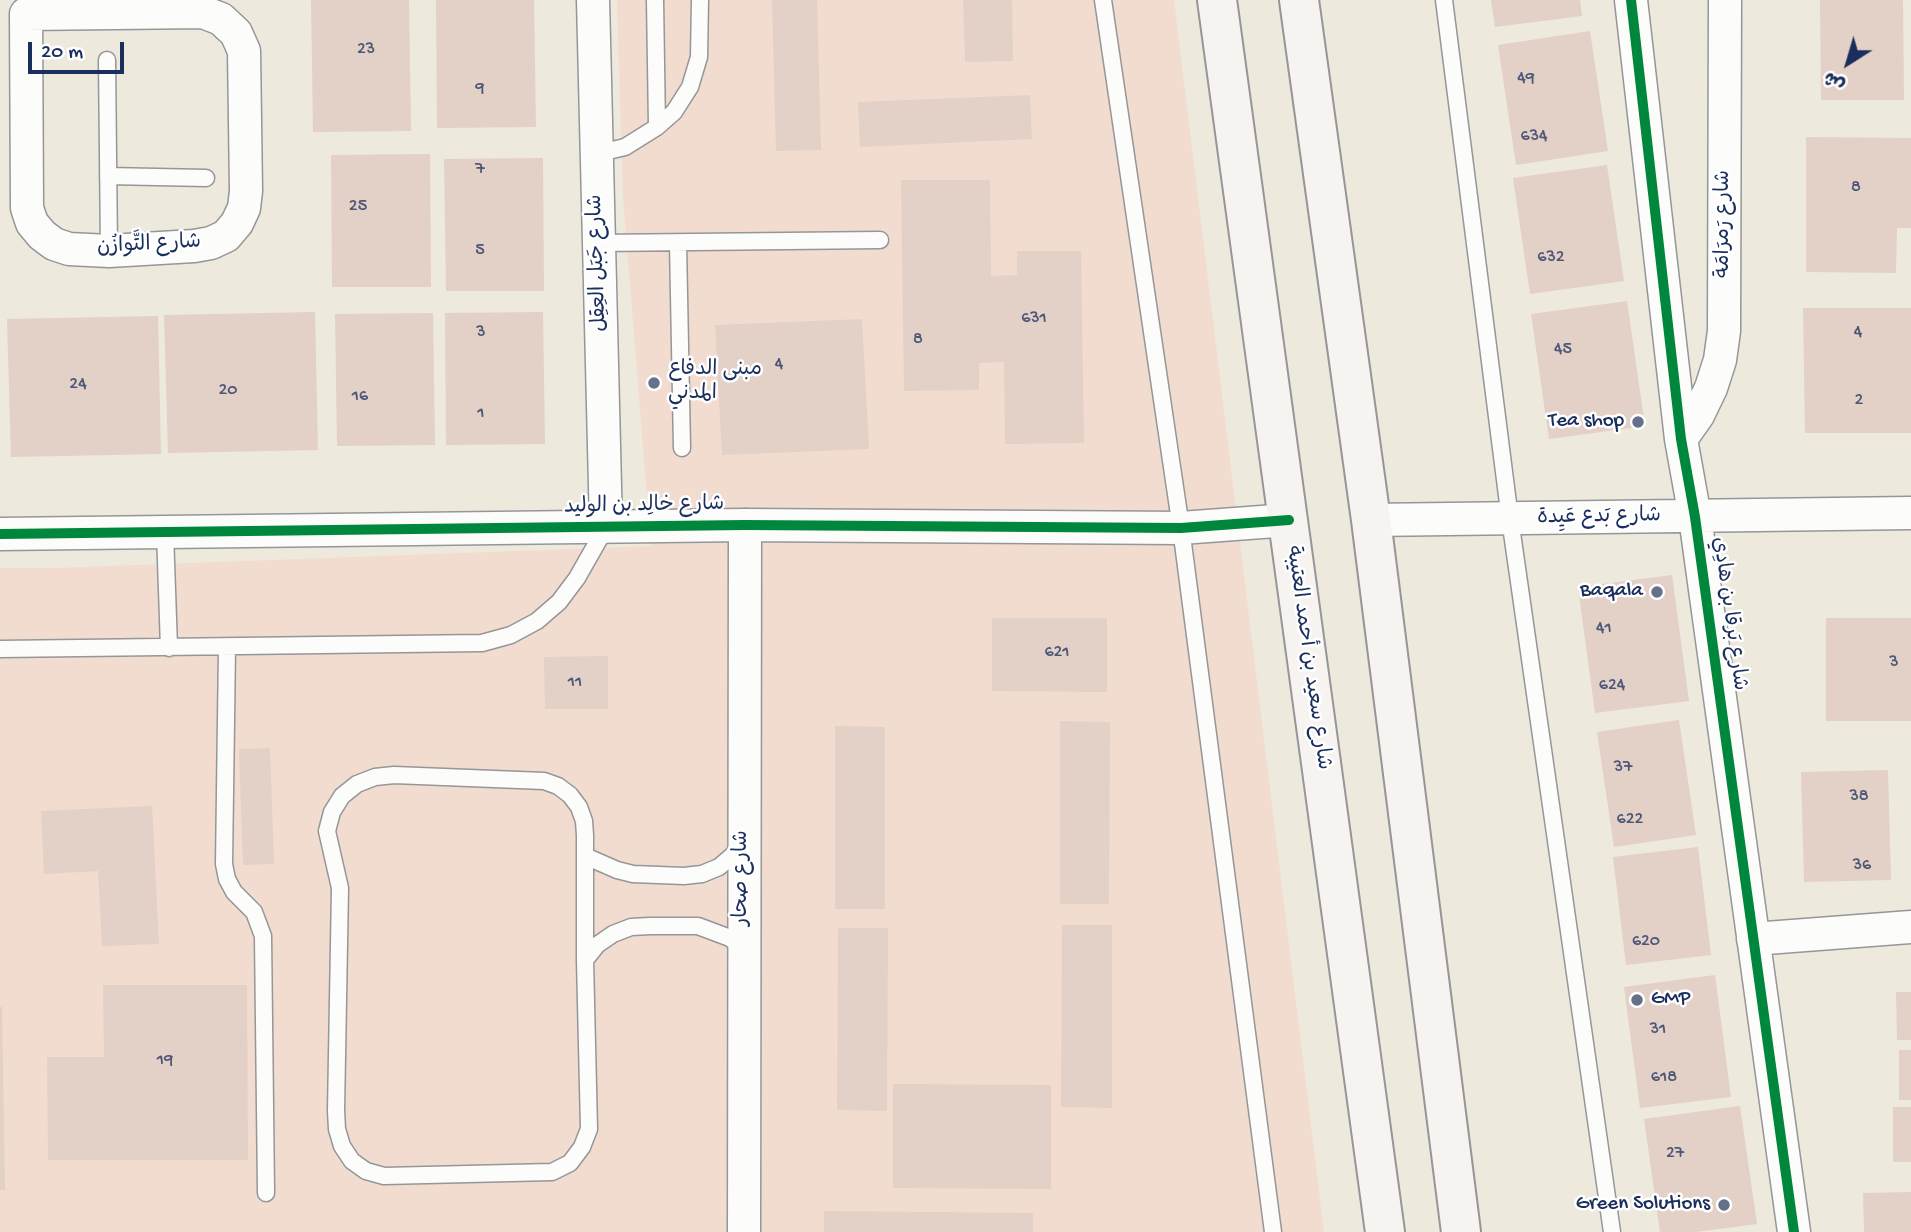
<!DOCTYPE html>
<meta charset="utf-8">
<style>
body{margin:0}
#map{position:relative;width:1911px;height:1232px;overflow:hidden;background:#eee9dd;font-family:"Gochi Hand","Playpen Sans Arabic",sans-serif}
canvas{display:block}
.north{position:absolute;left:1813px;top:28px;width:70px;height:70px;-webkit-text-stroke:5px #fff;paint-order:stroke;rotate:217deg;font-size:19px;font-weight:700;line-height:28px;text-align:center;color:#1b2f5e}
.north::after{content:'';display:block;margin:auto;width:24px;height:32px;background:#1b2f5e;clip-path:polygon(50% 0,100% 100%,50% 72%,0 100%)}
.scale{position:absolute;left:28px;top:42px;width:96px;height:32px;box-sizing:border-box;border:4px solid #1b2f5e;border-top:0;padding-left:9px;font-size:21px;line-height:24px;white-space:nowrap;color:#1b2f5e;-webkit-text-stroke:5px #fff;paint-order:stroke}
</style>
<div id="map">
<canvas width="1911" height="1232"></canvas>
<div class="north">ش</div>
<div class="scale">20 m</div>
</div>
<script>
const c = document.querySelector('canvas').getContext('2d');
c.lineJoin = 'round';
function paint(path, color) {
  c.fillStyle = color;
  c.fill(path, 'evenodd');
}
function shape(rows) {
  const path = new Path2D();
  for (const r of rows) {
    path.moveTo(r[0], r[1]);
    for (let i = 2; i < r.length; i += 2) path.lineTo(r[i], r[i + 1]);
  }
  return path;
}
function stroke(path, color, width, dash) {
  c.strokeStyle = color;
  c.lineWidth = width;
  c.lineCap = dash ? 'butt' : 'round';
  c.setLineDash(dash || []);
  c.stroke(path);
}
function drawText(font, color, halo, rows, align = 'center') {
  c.font = font + ' "Gochi Hand","Playpen Sans Arabic",sans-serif';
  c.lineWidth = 5;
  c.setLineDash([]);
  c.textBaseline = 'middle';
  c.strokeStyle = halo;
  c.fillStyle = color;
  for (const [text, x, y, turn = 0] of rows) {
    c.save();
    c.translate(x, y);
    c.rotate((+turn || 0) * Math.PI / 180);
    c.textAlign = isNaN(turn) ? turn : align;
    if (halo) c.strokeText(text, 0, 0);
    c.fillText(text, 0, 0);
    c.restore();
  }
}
const built = shape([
 [617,0,1174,0,1324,1232,0,1232,0,568,55,568,651,546,623,198]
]);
const building = shape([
 [311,0,409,0,411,131,313,132],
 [436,0,534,0,536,127,437,128],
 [772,0,817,0,821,150,776,151],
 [963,0,1012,0,1013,61,965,62],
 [1491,0,1580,0,1582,16,1495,27],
 [1820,0,1903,0,1904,100,1821,100],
 [1590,31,1608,151,1516,165,1498,45],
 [1030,95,1032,139,860,147,858,102],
 [1806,137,1911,138,1911,228,1897,228,1896,273,1806,272],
 [430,154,431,287,332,287,331,155],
 [543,158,544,291,446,291,444,159],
 [1607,165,1624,281,1530,294,1513,178],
 [901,180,990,180,991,276,1017,275,1017,251,1081,251,1084,443,1005,444,1004,362,979,363,979,390,904,391],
 [1627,301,1645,426,1549,439,1531,314],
 [1803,308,1911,308,1911,433,1805,433],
 [315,312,318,450,168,453,164,315],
 [543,312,545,444,446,445,445,313],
 [433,313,435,445,337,446,335,314],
 [158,316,161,454,11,457,7,319],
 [862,319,869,449,722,455,715,325],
 [1672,575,1689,701,1595,713,1578,587],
 [992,618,1107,618,1107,692,992,691],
 [1826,618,1911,618,1911,721,1826,721],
 [608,656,608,709,545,709,544,657],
 [1679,720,1696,835,1614,847,1597,732],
 [1060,721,1110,722,1109,904,1060,904],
 [835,726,885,727,885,909,835,909],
 [270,748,274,864,243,865,239,749],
 [1888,770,1891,880,1804,882,1801,772],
 [152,806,159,944,102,946,98,871,44,874,41,811],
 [1698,847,1711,955,1626,965,1613,857],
 [1062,925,1112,925,1112,1108,1061,1107],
 [838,928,888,928,887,1111,837,1110],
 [1715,975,1731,1097,1640,1108,1624,987],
 [103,985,247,985,248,1160,48,1160,47,1057,104,1057],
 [1896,992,1911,992,1911,1040,1897,1040],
 [0,1007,2,1007,5,1190,0,1190],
 [1899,1050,1911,1050,1911,1100,1899,1100],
 [893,1084,1051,1085,1051,1189,893,1188],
 [1740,1106,1757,1224,1696,1232,1660,1232,1644,1119],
 [1893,1107,1911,1107,1911,1162,1893,1162],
 [1911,1192,1911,1232,1864,1232,1863,1193],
 [824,1211,1033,1213,1033,1232,824,1232]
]);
const service = shape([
 [655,0,657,127],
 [1103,0,1181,528,1273,1232],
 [1444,0,1510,519,1612,1232],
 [107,60,109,251],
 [595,154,625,147,657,127,674,112,690,87,699,57,700,0],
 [108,176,206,178],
 [600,243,880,240],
 [678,243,682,448],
 [165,532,169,648],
 [227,648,224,864,227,879,234,892,254,912,263,936,266,1193],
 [0,649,482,643,511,635,537,621,559,602,577,578,606,527],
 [394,775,544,781,558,786,570,795,579,807,584,821,585,835,585,960,589,1129,582,1147,570,1163,552,1172,384,1176,366,1171,352,1161,342,1146,337,1129,336,1111,340,888,327,831,332,812,342,796,357,784,375,777,394,775],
 [585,856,617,870,633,874,684,876,702,874,719,867,733,855,740,844],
 [585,960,597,945,613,934,631,927,650,926,698,926,730,938,743,949]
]);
const minor = shape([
 [593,0,606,527],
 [1631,0,1681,439,1695,517,1794,1232],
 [203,12,221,19,236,33,244,51,246,191,244,208,237,223,226,236,211,243,194,246,109,251,69,249,54,244,42,235,32,223,27,208,26,14,203,12],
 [1681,439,1698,415,1711,388,1720,360,1724,331,1725,0],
 [1371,520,1911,513],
 [0,534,745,525,1181,528,1289,520],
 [1753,939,1911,927],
 [744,1232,745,525]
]);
const secondary = shape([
 [1217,0,1385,1232],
 [1299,0,1371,520,1461,1232]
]);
const cycleway = shape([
 [1631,0,1681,439,1695,517,1794,1232],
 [0,534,745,525,1181,528,1289,520]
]);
const markers = [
 [654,383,7,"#65708a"],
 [1638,422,7,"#65708a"],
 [1657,592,7,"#65708a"],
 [1637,1000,7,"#65708a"],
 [1724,1205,7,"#65708a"]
];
const numberNames = [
 ["23",366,50],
 ["49",1526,79],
 ["9",480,89],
 ["634",1534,137],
 ["7",480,170],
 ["8",1856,188],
 ["25",358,207],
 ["5",480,251],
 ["632",1551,258],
 ["631",1034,319],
 ["3",481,333],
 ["4",1858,333],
 ["8",918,340],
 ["45",1563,350],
 ["4",779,365],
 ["24",78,385],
 ["20",228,391],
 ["16",360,397],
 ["2",1859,401],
 ["1",481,414],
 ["41",1604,629],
 ["621",1057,653],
 ["3",1894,663],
 ["11",575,683],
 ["624",1612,686],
 ["37",1623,768],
 ["38",1859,797],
 ["622",1630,820],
 ["36",1862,866],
 ["620",1646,942],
 ["31",1658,1030],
 ["19",165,1061],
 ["618",1664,1078],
 ["27",1675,1154]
];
const streetNames = [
 ["شارع رَمرَامَة",1725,224,-90],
 ["شارع التَّوازُن",149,246,-3],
 ["شارع جَبَل العِقِل",599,263,-92],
 ["شارع خالِد بن الوليد",644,507,-1],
 ["شارع بَدع عَيِدة",1599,518,-1],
 ["شارع بَرقا بن هادِي",1728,614,82],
 ["شارع سعيد بن أحمد العتيبة",1307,658,82],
 ["شارع صحار",743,878,-90]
];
const poiNames = [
 ["مبنى الدفاع",668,371,"left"],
 ["المدني",668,395,"left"],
 ["Tea shop",1624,422],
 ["Baqala",1643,592],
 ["GMP",1651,1000,"left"],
 ["Green Solutions",1710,1205]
];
paint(built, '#f2dccf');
paint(building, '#e3d0c6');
stroke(service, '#959698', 19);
stroke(minor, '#959698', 35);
stroke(secondary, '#959698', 42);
stroke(service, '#fcfcfa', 16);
stroke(minor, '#fcfcfa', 32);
stroke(secondary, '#f6f3f0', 38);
stroke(cycleway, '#00873e', 10);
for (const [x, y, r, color] of markers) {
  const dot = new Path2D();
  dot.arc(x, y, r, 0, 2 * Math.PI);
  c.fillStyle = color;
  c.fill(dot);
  stroke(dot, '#fff', 2.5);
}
drawText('18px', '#4d5778', null, numberNames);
drawText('21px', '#1b2f5e', '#fff', streetNames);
drawText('21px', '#1b2f5e', '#fff', poiNames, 'right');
</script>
